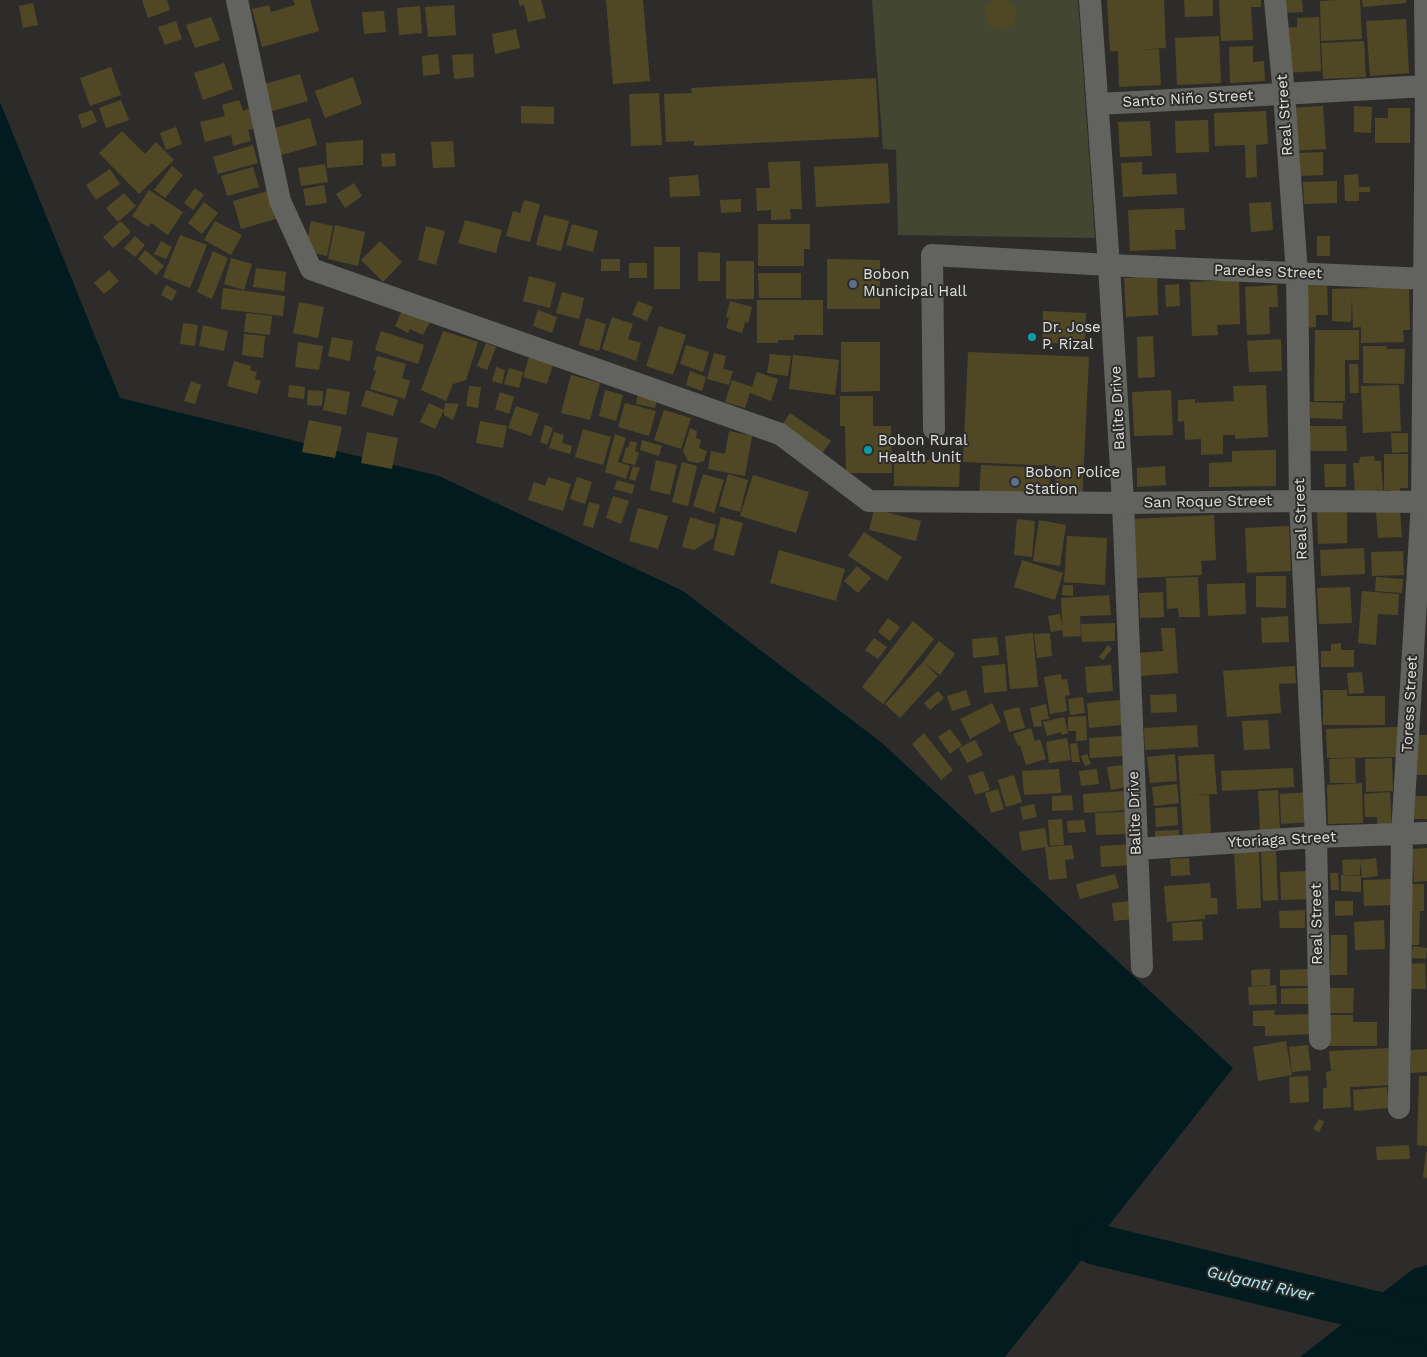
<!DOCTYPE html>
<meta charset="utf-8">
<style>
body{margin:0}
canvas{display:block;background:#2d2c2a}
</style>
<canvas width="1427" height="1357"></canvas>
<script>
const c = document.querySelector('canvas').getContext('2d');
c.lineJoin = 'round';
function paint(path, color) {
  c.fillStyle = color;
  c.fill(path, 'evenodd');
}
function shape(rows) {
  const path = new Path2D();
  for (const r of rows) {
    path.moveTo(r[0], r[1]);
    for (let i = 2; i < r.length; i += 2) path.lineTo(r[i], r[i + 1]);
  }
  return path;
}
function stroke(path, color, width, dash) {
  c.strokeStyle = color;
  c.lineWidth = width;
  c.lineCap = dash ? 'butt' : 'round';
  c.setLineDash(dash || []);
  c.stroke(path);
}
function drawText(font, color, halo, rows, align = 'center') {
  c.font = font + ' "Work Sans",sans-serif';
  c.lineWidth = 4;
  c.setLineDash([]);
  c.textBaseline = 'middle';
  c.strokeStyle = halo;
  c.fillStyle = color;
  for (const [text, x, y, turn = 0] of rows) {
    c.save();
    c.translate(x, y);
    c.rotate((+turn || 0) * Math.PI / 180);
    c.textAlign = isNaN(turn) ? turn : align;
    if (halo) c.strokeText(text, 0, 0);
    c.fillText(text, 0, 0);
    c.restore();
  }
}
const green = shape([
 [872,0,1078,0,1095,238,898,235,896,150,883,149]
]);
const water = shape([
 [0,102,120,398,439,476,683,591,882,743,1233,1068,1005,1357,0,1357],
 [1427,1265,1427,1357,1300,1357,1413,1269]
]);
const river = shape([
 [1094,1244,1427,1324]
]);
const building = shape([
 [142,0,167,0,170,10,148,18],
 [293,0,310,0,319,31,262,47,252,9,269,5,271,12,295,5],
 [518,0,541,0,546,18,528,22,524,5,520,6],
 [606,0,643,0,650,81,613,84],
 [994,0,1011,1,1017,12,1013,25,1002,30,990,27,984,16,988,4],
 [1107,0,1164,0,1166,48,1136,50,1159,49,1161,85,1119,87,1118,51,1110,51],
 [1184,0,1213,0,1213,16,1185,17],
 [1219,0,1261,0,1261,7,1251,7,1253,40,1221,41],
 [1283,0,1302,0,1303,12,1283,13],
 [1340,0,1360,0,1362,39,1321,41,1320,1],
 [1362,0,1406,0,1406,3,1363,7],
 [33,3,38,25,23,28,19,6],
 [454,5,456,35,428,37,425,7],
 [420,6,422,33,399,35,397,8],
 [384,11,386,32,364,34,362,12],
 [211,17,220,40,195,48,186,25],
 [1319,17,1321,71,1285,73,1283,28,1297,27,1297,18],
 [1406,19,1409,73,1370,76,1366,21],
 [176,21,182,39,165,45,158,27],
 [516,29,520,48,495,54,492,34],
 [1219,36,1221,83,1177,85,1175,38],
 [1364,41,1366,77,1323,79,1321,43],
 [1253,46,1253,62,1264,61,1265,81,1230,83,1229,47],
 [438,54,440,74,423,76,422,56],
 [473,54,474,77,454,79,452,55],
 [224,63,233,89,203,100,194,73],
 [111,67,121,95,90,106,80,78],
 [300,74,308,101,269,112,261,85],
 [353,77,362,104,325,118,315,91],
 [876,78,879,137,694,146,694,141,666,142,664,94,692,93,691,88],
 [659,93,662,145,631,146,629,94],
 [121,100,129,120,106,128,99,108],
 [239,100,243,111,250,108,256,128,248,130,251,141,233,146,231,135,205,142,200,122,225,116,222,105],
 [521,106,554,107,554,124,521,123],
 [1323,106,1326,149,1292,151,1289,108],
 [1354,106,1372,107,1371,133,1354,132],
 [1388,108,1410,108,1410,143,1375,143,1375,118,1388,118],
 [92,110,97,122,82,128,78,115],
 [1266,111,1268,144,1256,145,1257,177,1246,178,1245,145,1215,146,1214,113],
 [310,118,317,145,278,156,271,129],
 [1208,120,1209,152,1176,153,1175,121],
 [1150,121,1152,156,1120,157,1118,122],
 [176,127,182,144,166,150,160,133],
 [122,131,145,154,156,142,174,160,139,194,99,153],
 [363,140,363,165,327,168,326,143],
 [453,141,455,167,433,168,431,142],
 [253,145,258,163,218,174,213,157],
 [1323,152,1323,175,1300,176,1299,153],
 [395,153,396,166,382,167,381,154],
 [800,161,802,209,790,209,791,219,771,220,771,210,757,211,756,188,770,188,768,162],
 [1142,162,1142,175,1176,173,1177,194,1123,197,1121,163],
 [888,163,890,203,816,207,814,167],
 [325,164,328,182,301,186,298,168],
 [172,166,183,175,165,198,154,190],
 [253,167,259,187,227,196,221,176],
 [110,169,120,184,96,200,86,185],
 [1358,174,1359,187,1370,187,1370,192,1359,192,1359,201,1345,201,1344,175],
 [698,175,700,196,670,197,669,177],
 [1337,181,1337,203,1304,204,1303,182],
 [354,183,362,196,345,208,336,194],
 [324,185,327,203,306,206,303,189],
 [195,188,204,195,193,210,184,203],
 [149,190,183,212,168,235,151,223,148,227,132,216],
 [271,190,279,218,241,229,233,201],
 [124,193,136,206,118,222,106,208],
 [741,199,741,212,721,213,720,200],
 [524,200,540,204,530,242,506,236,513,211,520,213],
 [204,202,218,213,202,234,188,223],
 [1271,202,1273,230,1251,232,1249,203],
 [1184,208,1185,230,1175,230,1176,249,1130,251,1128,210],
 [544,215,569,221,561,251,536,245],
 [465,220,502,230,496,253,458,243],
 [121,221,131,232,113,248,103,237],
 [215,221,242,235,231,255,204,240],
 [311,221,333,226,327,256,305,251],
 [572,224,598,231,593,252,566,245],
 [758,224,810,224,810,249,804,249,804,266,758,266],
 [335,225,365,232,358,266,328,259],
 [426,226,445,231,436,265,418,260],
 [180,235,207,245,190,288,163,277],
 [135,236,145,245,135,257,124,248],
 [1317,236,1330,236,1330,256,1317,256],
 [161,241,172,247,166,259,154,254],
 [380,241,402,262,383,282,361,260],
 [654,247,680,247,680,289,654,289],
 [145,250,164,266,156,275,138,259],
 [213,251,228,258,212,299,197,292],
 [698,252,720,253,720,281,698,281],
 [231,258,252,264,244,290,224,284],
 [601,259,620,259,620,271,601,271],
 [827,259,880,260,880,309,827,309],
 [726,261,754,261,754,299,726,299],
 [629,263,647,263,647,278,629,278],
 [256,268,286,272,284,291,253,287],
 [109,270,119,281,104,294,94,283],
 [758,273,801,273,801,298,759,298],
 [529,276,556,283,550,308,523,301],
 [1157,276,1158,315,1126,317,1124,278],
 [1239,280,1240,324,1217,325,1218,335,1192,336,1190,282],
 [1327,282,1328,315,1316,315,1316,327,1305,328,1303,283],
 [1179,284,1180,306,1166,307,1165,285],
 [166,285,177,291,172,301,161,295],
 [1277,285,1278,307,1269,307,1270,334,1247,335,1245,287],
 [1409,287,1410,330,1403,330,1404,342,1361,343,1361,327,1353,328,1352,297,1351,322,1332,321,1332,289],
 [223,288,285,296,283,316,221,309],
 [562,292,584,298,579,319,556,313],
 [757,300,823,300,823,335,794,335,794,340,778,340,778,343,757,343],
 [638,301,653,307,647,321,632,315],
 [730,301,752,307,748,323,745,322,742,333,726,328,729,318,726,317],
 [299,302,324,307,318,338,293,333],
 [403,308,430,322,423,335,410,329,408,333,395,326],
 [538,310,557,317,552,333,533,326],
 [1043,311,1086,313,1085,344,1042,343],
 [246,313,272,316,270,335,244,332],
 [612,317,633,324,628,339,641,343,636,361,602,349],
 [586,318,606,324,599,351,579,345],
 [183,323,198,325,195,346,180,344],
 [203,325,228,331,224,351,199,346],
 [659,326,686,335,673,375,646,366],
 [1315,330,1359,330,1359,360,1345,360,1345,401,1314,401],
 [381,331,424,345,418,364,375,350],
 [443,331,478,342,466,380,453,384,446,401,421,390],
 [244,334,265,336,263,358,242,355],
 [1153,336,1155,377,1138,378,1137,337],
 [332,337,353,341,350,361,328,356],
 [1281,339,1282,371,1249,372,1247,341],
 [298,342,323,346,319,370,295,367],
 [841,342,880,342,880,391,841,392],
 [486,343,496,347,487,370,477,366],
 [686,345,709,352,703,372,680,364],
 [1363,346,1386,346,1387,349,1405,349,1404,384,1363,383],
 [968,352,1089,357,1082,502,1054,501,1056,466,963,462],
 [714,353,726,356,723,369,733,371,729,385,707,379],
 [770,354,791,356,788,376,767,373],
 [793,355,839,360,835,395,789,389],
 [377,356,406,364,402,378,410,381,405,399,370,389,376,371,373,370],
 [529,357,553,364,547,384,523,377],
 [234,361,251,366,250,370,257,372,255,379,261,381,257,394,227,386],
 [1349,364,1358,364,1359,393,1350,393],
 [496,367,505,370,502,384,492,381],
 [509,368,523,372,519,388,504,384],
 [690,371,706,377,702,391,686,385],
 [757,372,778,379,771,401,750,393,745,408,725,402,732,380,752,387],
 [571,375,600,383,590,420,561,413],
 [191,381,201,385,195,404,184,401],
 [289,385,305,387,304,399,288,397],
 [1266,385,1268,437,1235,439,1235,435,1223,435,1223,454,1201,455,1201,439,1185,440,1184,421,1178,422,1178,400,1195,399,1195,403,1234,401,1233,386],
 [1399,385,1401,431,1363,433,1361,386],
 [469,386,481,387,478,408,466,406],
 [327,388,350,392,346,415,323,410],
 [308,390,323,391,322,406,307,405],
 [366,390,398,400,393,416,361,406],
 [605,390,623,395,616,421,599,416],
 [1171,390,1173,435,1134,436,1132,392],
 [500,392,514,397,509,414,495,409],
 [638,392,658,397,655,408,636,404],
 [840,396,873,396,873,426,891,426,892,473,846,473,845,426,840,426],
 [1310,402,1343,403,1342,419,1310,418],
 [429,403,444,410,445,403,459,404,453,420,444,415,444,410,435,429,420,422],
 [625,403,656,411,649,436,618,427],
 [516,406,539,414,531,436,508,428],
 [664,410,691,418,681,449,654,440],
 [790,413,831,441,820,456,780,428],
 [309,420,342,427,335,458,302,452],
 [480,421,507,426,503,448,476,443],
 [545,425,553,428,547,445,540,442],
 [1306,426,1346,426,1347,451,1306,451],
 [690,428,697,431,696,438,701,440,699,448,707,451,704,461,697,463,688,461,683,451],
 [583,429,611,437,603,465,575,457],
 [729,431,752,436,745,476,708,469,711,451,725,454],
 [367,432,398,438,392,469,361,463],
 [554,432,564,435,562,443,572,446,570,454,549,448],
 [1391,433,1408,433,1408,452,1392,453],
 [615,434,626,438,618,462,630,466,626,479,605,472],
 [642,440,662,446,659,456,640,450],
 [630,441,637,443,635,451,639,453,635,465,622,462,626,447,628,448],
 [1276,450,1276,486,1209,487,1209,463,1232,462,1232,451],
 [1384,454,1408,454,1408,488,1400,488,1400,498,1391,498,1390,490,1384,490],
 [1374,456,1375,461,1381,461,1383,490,1355,492,1353,463,1359,463,1360,457],
 [656,460,677,465,670,495,650,490],
 [894,460,960,460,959,487,894,486],
 [682,462,697,466,688,506,672,502],
 [1324,464,1346,464,1346,487,1325,487],
 [981,465,1050,468,1049,500,979,497],
 [633,466,640,468,635,481,629,479],
 [1165,466,1166,485,1137,487,1137,468],
 [703,474,724,480,714,513,693,506],
 [728,474,748,480,740,512,719,506],
 [753,475,809,492,796,533,740,516],
 [548,477,571,484,563,511,528,500,534,482,545,486],
 [577,477,592,482,585,504,570,499],
 [617,480,635,485,632,494,614,489],
 [613,496,629,501,621,524,606,518],
 [589,502,600,505,593,528,583,525],
 [638,508,668,516,658,549,629,541],
 [874,509,921,521,916,541,869,530],
 [1317,510,1347,510,1347,543,1318,544],
 [1400,511,1402,537,1378,538,1376,512],
 [1214,515,1216,560,1201,561,1202,575,1135,578,1132,519],
 [690,517,716,525,713,538,694,550,682,547],
 [721,517,743,523,734,556,713,550],
 [1017,519,1035,521,1032,557,1014,555],
 [1039,520,1066,525,1060,566,1033,561],
 [1289,526,1291,571,1247,573,1245,528],
 [864,532,902,557,887,581,848,556],
 [1067,536,1107,538,1105,585,1064,582],
 [1364,548,1365,574,1321,576,1320,550],
 [779,550,845,569,836,601,770,583],
 [1403,551,1404,575,1372,576,1371,552],
 [1022,560,1063,573,1055,600,1014,587],
 [857,566,871,578,858,593,844,581],
 [1256,576,1286,576,1286,608,1256,607],
 [1198,577,1200,617,1179,617,1178,608,1167,609,1166,578],
 [1376,577,1403,579,1402,593,1375,591],
 [1245,583,1246,614,1208,616,1207,584],
 [1063,585,1073,585,1073,596,1062,595],
 [1350,587,1352,623,1319,624,1317,588],
 [1362,591,1399,594,1398,615,1378,614,1376,645,1358,643],
 [1163,592,1164,617,1140,618,1139,593],
 [1109,595,1111,615,1080,616,1081,636,1063,637,1061,598],
 [1060,614,1063,630,1051,632,1048,616],
 [1288,616,1289,642,1262,643,1261,618],
 [888,618,900,627,890,641,878,632],
 [913,621,934,639,883,704,862,687],
 [1115,623,1115,641,1082,642,1081,624],
 [1161,628,1175,628,1178,673,1141,676,1139,653,1163,651],
 [1033,633,1038,687,1010,689,1005,636],
 [1050,633,1052,656,1037,658,1034,634],
 [997,637,999,655,973,658,972,639],
 [874,638,887,647,878,659,865,650],
 [939,641,955,654,940,675,923,662],
 [1341,643,1341,650,1354,650,1354,667,1321,667,1321,651,1331,651,1331,644],
 [1108,645,1112,649,1103,660,1099,657],
 [923,662,938,676,900,718,885,704],
 [1005,664,1007,691,984,693,982,666],
 [1111,665,1113,691,1087,693,1085,667],
 [1295,666,1296,683,1279,684,1281,713,1227,717,1223,671],
 [1362,672,1364,693,1349,694,1347,673],
 [1061,674,1062,680,1067,679,1070,695,1065,696,1067,711,1050,714,1044,677],
 [966,690,971,705,952,711,947,696],
 [1323,690,1347,690,1347,696,1385,696,1385,725,1323,725],
 [938,691,944,698,930,710,924,703],
 [1176,694,1177,712,1151,713,1150,695],
 [1083,697,1085,713,1070,715,1068,699],
 [1120,700,1122,725,1089,728,1087,703],
 [992,703,1001,722,970,739,960,719],
 [1046,704,1049,719,1041,720,1042,726,1034,727,1030,708],
 [1019,707,1025,728,1009,732,1003,711],
 [1086,716,1087,740,1076,741,1076,731,1068,731,1068,717],
 [1064,717,1068,733,1062,735,1061,732,1047,736,1043,722],
 [1268,720,1270,749,1244,750,1242,721],
 [1197,725,1198,747,1145,750,1144,728],
 [1398,727,1399,757,1327,758,1326,729],
 [1031,728,1035,741,1040,739,1046,759,1026,765,1020,745,1018,746,1013,734],
 [950,729,962,745,950,754,938,737],
 [924,733,953,770,941,780,912,744],
 [1417,735,1427,735,1427,775,1416,775],
 [1122,736,1123,756,1090,758,1089,738],
 [1067,738,1071,760,1049,763,1046,742],
 [975,740,983,755,967,763,959,748],
 [1077,743,1080,762,1072,762,1070,744],
 [1087,754,1091,764,1085,766,1081,756],
 [1175,754,1177,781,1150,783,1147,757],
 [1214,754,1217,794,1192,795,1209,795,1211,834,1183,835,1178,756],
 [1355,758,1356,783,1330,783,1329,759],
 [1392,758,1393,791,1366,792,1365,759],
 [1123,765,1126,787,1111,790,1107,767],
 [1293,768,1294,787,1222,791,1221,771],
 [1059,769,1061,793,1024,795,1022,771],
 [1097,769,1099,784,1081,786,1079,771],
 [983,771,990,790,975,795,968,776],
 [1014,775,1022,802,1006,807,998,780],
 [1362,783,1363,823,1328,824,1327,785],
 [1177,784,1179,803,1154,806,1152,787],
 [998,789,1004,809,991,813,985,793],
 [1278,790,1280,830,1260,831,1258,791],
 [1125,791,1126,810,1084,813,1083,794],
 [1312,792,1313,822,1281,824,1280,794],
 [1390,792,1392,832,1378,833,1377,817,1365,817,1364,794],
 [1072,795,1073,810,1052,811,1052,796],
 [1413,796,1427,796,1427,819,1413,819],
 [1034,804,1037,817,1023,820,1020,807],
 [1177,807,1178,825,1156,827,1155,808],
 [1125,812,1126,834,1096,835,1095,813],
 [1062,819,1064,845,1050,846,1048,820],
 [1084,820,1086,832,1068,833,1067,821],
 [1045,828,1048,847,1072,845,1074,859,1065,860,1067,878,1049,880,1045,847,1022,851,1019,832],
 [1179,830,1179,841,1155,842,1155,831],
 [1132,844,1133,865,1101,867,1100,846],
 [1427,848,1427,881,1414,882,1412,849],
 [1259,851,1261,908,1237,909,1234,852],
 [1276,851,1278,900,1263,901,1261,852],
 [1189,858,1190,875,1171,876,1170,859],
 [1376,858,1378,876,1362,878,1360,860],
 [1360,859,1360,875,1343,875,1342,860],
 [1308,871,1309,899,1281,900,1280,872],
 [1330,873,1338,873,1339,890,1331,890],
 [1115,874,1119,888,1080,899,1076,884],
 [1341,875,1361,876,1361,892,1341,891],
 [1392,879,1392,905,1364,906,1363,880],
 [1210,883,1211,898,1217,898,1218,914,1205,915,1205,919,1167,922,1164,886],
 [1408,884,1424,884,1424,911,1420,911,1419,945,1410,945],
 [1131,901,1133,919,1114,921,1112,903],
 [1335,901,1353,901,1353,915,1335,916],
 [1305,910,1305,928,1280,928,1279,911],
 [1384,920,1385,949,1355,950,1354,922],
 [1202,921,1203,940,1173,941,1172,923],
 [1331,935,1347,935,1347,975,1330,975],
 [1413,946,1427,948,1426,959,1411,958],
 [1425,963,1426,989,1409,989,1408,964],
 [1270,969,1270,985,1252,986,1251,970],
 [1309,969,1309,986,1280,986,1280,970],
 [1276,985,1277,1004,1249,1005,1248,987],
 [1309,988,1309,1004,1281,1004,1281,989],
 [1327,988,1354,988,1353,1013,1327,1013],
 [1275,1010,1274,1015,1312,1014,1313,1034,1265,1036,1265,1026,1253,1026,1253,1011],
 [1328,1015,1353,1015,1353,1022,1377,1022,1377,1046,1328,1046],
 [1286,1041,1292,1075,1258,1081,1253,1047],
 [1308,1045,1311,1070,1292,1072,1289,1047],
 [1391,1048,1392,1085,1350,1087,1351,1107,1323,1109,1323,1088,1327,1088,1326,1072,1331,1071,1329,1051],
 [1427,1049,1427,1072,1411,1073,1410,1050],
 [1308,1076,1309,1102,1290,1103,1289,1077],
 [1419,1076,1427,1076,1427,1146,1417,1145],
 [1387,1087,1389,1108,1354,1111,1353,1090],
 [1319,1119,1324,1122,1319,1132,1313,1129],
 [1409,1145,1410,1159,1377,1160,1376,1147],
 [1426,1152,1427,1152,1427,1178,1423,1177]
]);
const minor = shape([
 [237,0,280,201,311,269,780,434,869,501,1123,503,1300,501,1427,502],
 [1090,0,1109,265,1123,503,1142,967],
 [1275,0,1284,94,1297,273,1300,501,1316,837,1320,1039],
 [1099,104,1427,86],
 [934,429,932,255,1109,265,1427,279],
 [1137,849,1316,837,1427,833],
 [1399,1108,1402,835,1422,502,1426,86,1425,0]
]);
const markers = [
 [853,284,5,"#5c6f8a"],
 [1032,337,5,"#0f9aa8"],
 [868,450,5,"#0f9aa8"],
 [1015,482,5,"#5c6f8a"]
];
const streetNames = [
 ["Santo Niño Street",1188,99,-3],
 ["Real Street",1285,115,-94],
 ["Paredes Street",1268,272,2],
 ["Balite Drive",1118,408,-93],
 ["San Roque Street",1208,502,-1],
 ["Real Street",1301,519,-92],
 ["Toress Street",1410,704,-87],
 ["Balite Drive",1135,813,-92],
 ["Ytoriaga Street",1282,840,-3],
 ["Real Street",1317,924,-91]
];
const poiNames = [
 ["Bobon",863,275],
 ["Municipal Hall",863,292],
 ["Dr. Jose",1042,328],
 ["P. Rizal",1042,345],
 ["Bobon Rural",878,441],
 ["Health Unit",878,458],
 ["Bobon Police",1025,473],
 ["Station",1025,490]
];
const waterNames = [
 ["Gulganti River",1260,1284,13]
];
paint(green, '#434630');
paint(water, '#021b1e');
stroke(river, '#021b1e', 41);
paint(building, '#504825');
stroke(minor, '#62625f', 22);
for (const [x, y, r, color] of markers) {
  const dot = new Path2D();
  dot.arc(x, y, r, 0, 2 * Math.PI);
  c.fillStyle = color;
  c.fill(dot);
  stroke(dot, '#2d2c2a', 2);
}
drawText('15px', '#e0e0de', '#2d2c2a', streetNames);
drawText('15px', '#e0e0de', '#2d2c2a', poiNames, 'left');
drawText('italic 16px', '#aff1fa', '#2d2c2a', waterNames);
</script>
